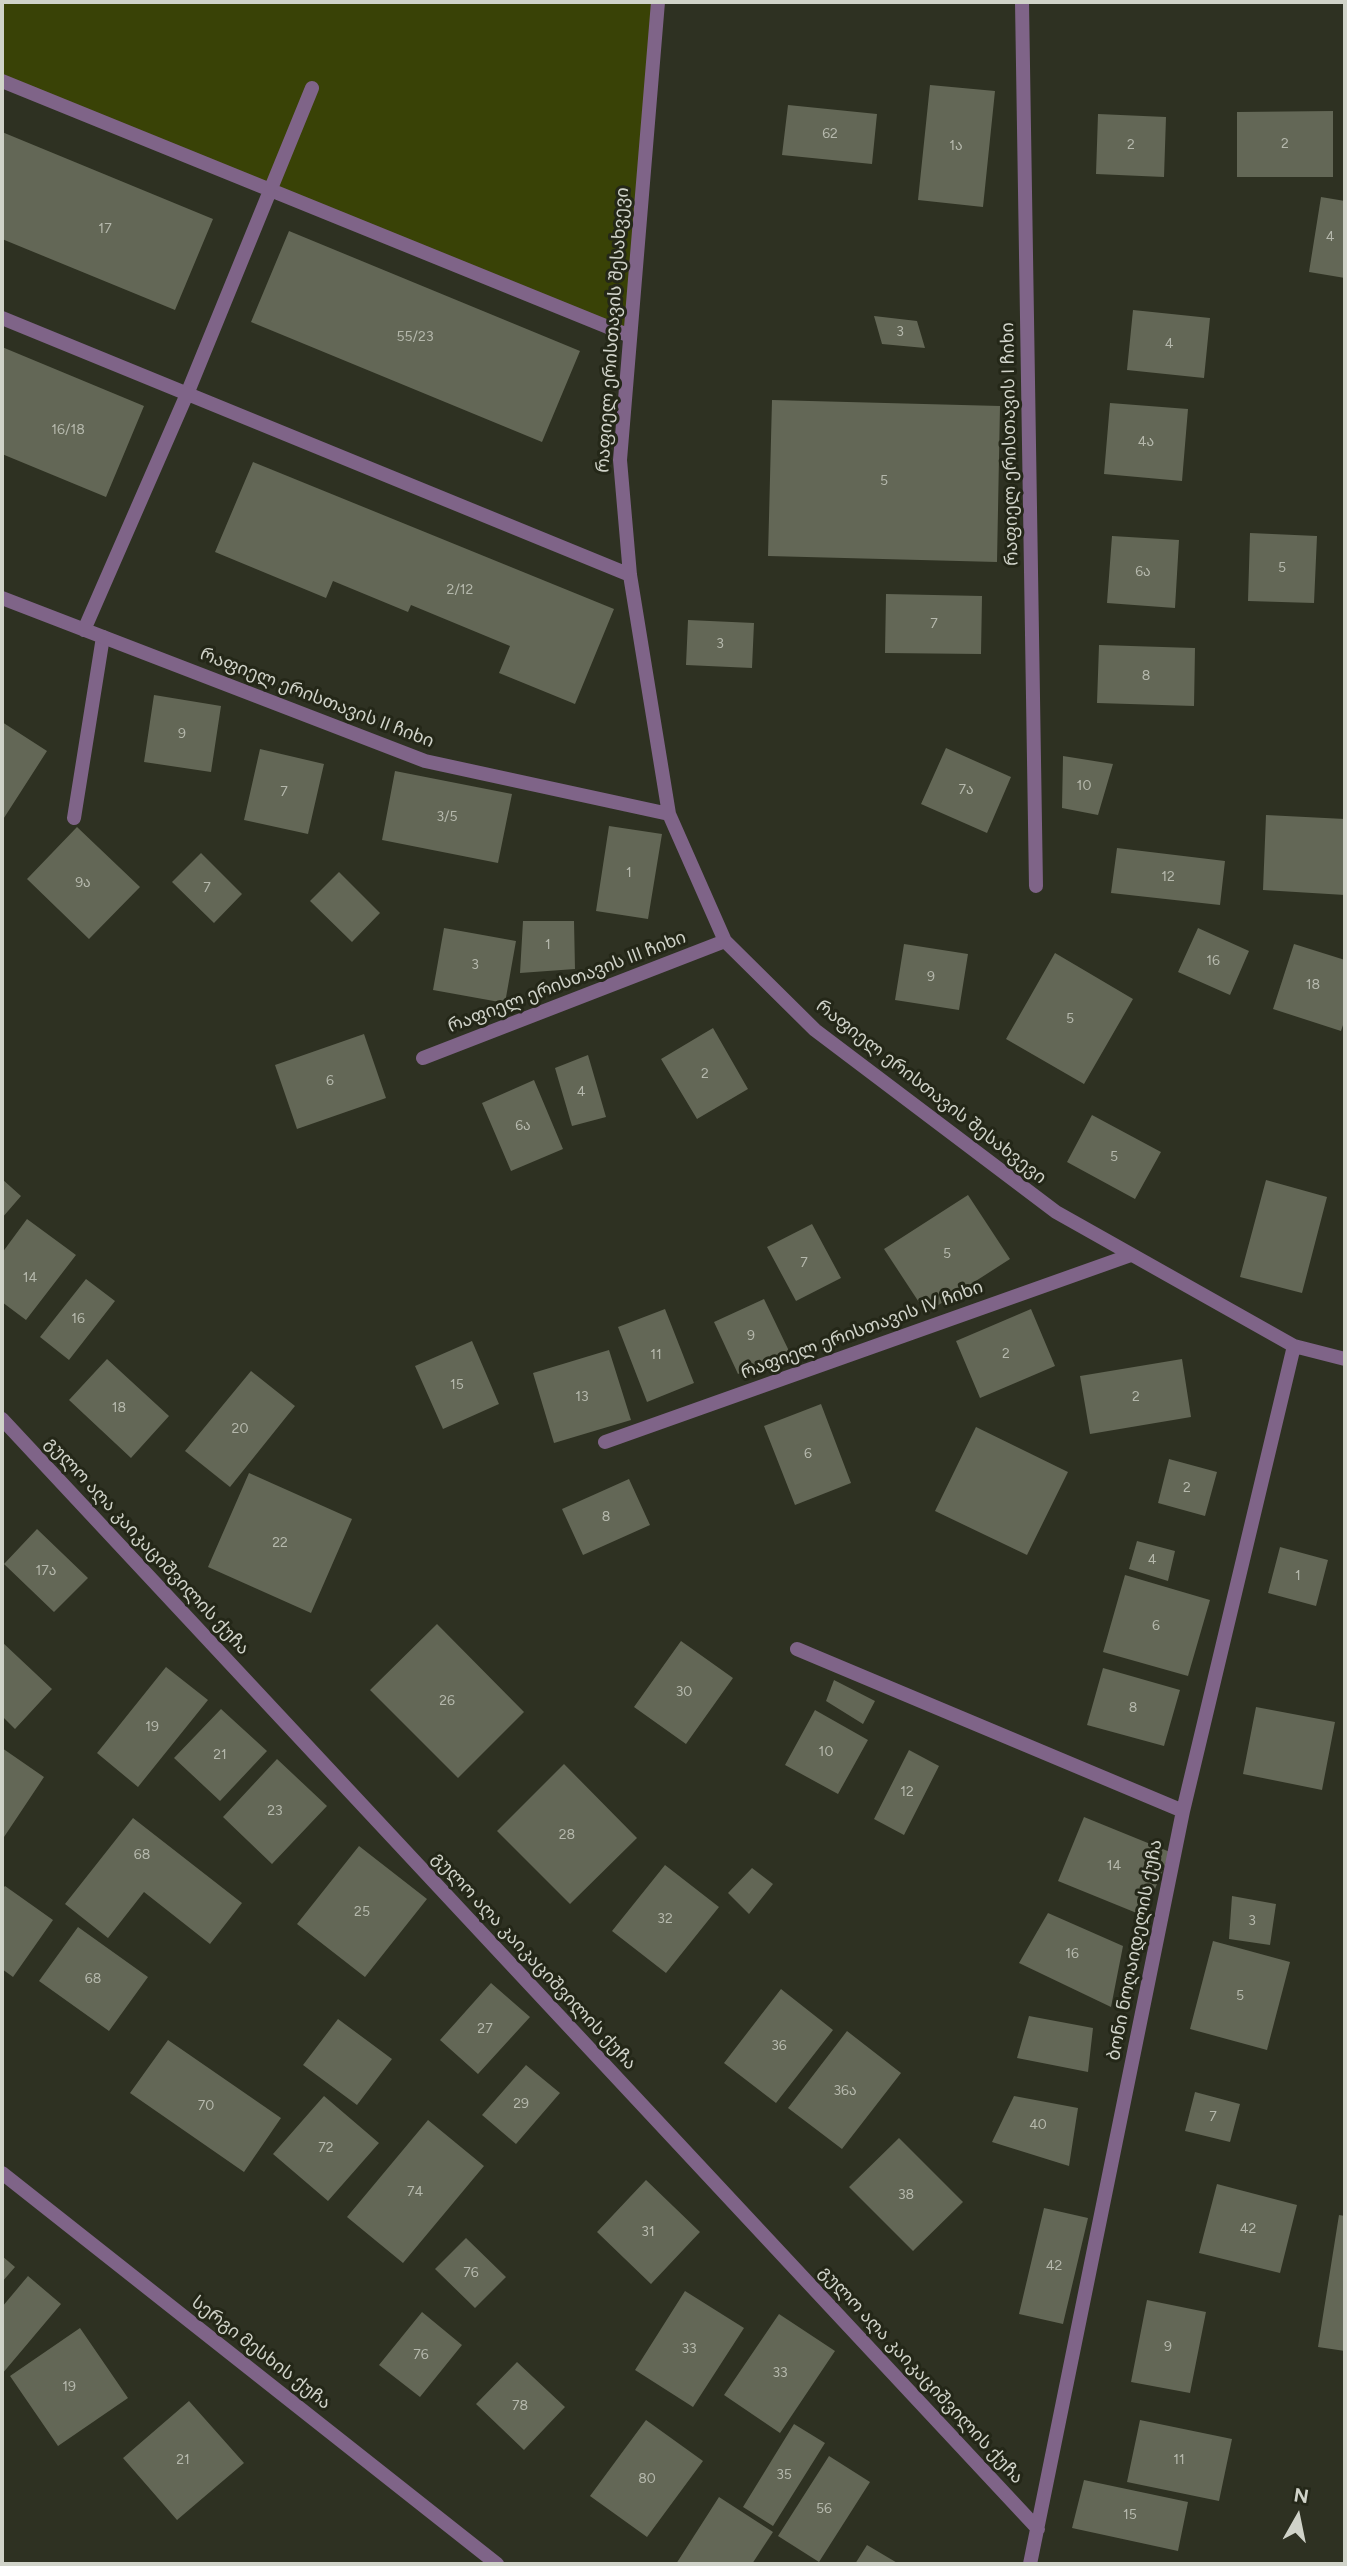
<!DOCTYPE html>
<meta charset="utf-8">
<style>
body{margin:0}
#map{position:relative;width:1347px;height:2566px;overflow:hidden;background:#2e3122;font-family:Figtree,sans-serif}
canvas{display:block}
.frame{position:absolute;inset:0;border:4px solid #d0d3c9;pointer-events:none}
.north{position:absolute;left:1263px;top:2482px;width:70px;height:70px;-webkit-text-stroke:5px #242718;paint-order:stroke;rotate:9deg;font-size:19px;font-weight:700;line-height:28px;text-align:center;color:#d0d3c9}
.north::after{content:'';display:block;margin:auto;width:24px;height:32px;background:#d0d3c9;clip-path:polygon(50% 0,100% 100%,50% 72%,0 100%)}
</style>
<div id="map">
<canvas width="1347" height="2566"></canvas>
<div class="frame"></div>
<div class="north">N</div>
</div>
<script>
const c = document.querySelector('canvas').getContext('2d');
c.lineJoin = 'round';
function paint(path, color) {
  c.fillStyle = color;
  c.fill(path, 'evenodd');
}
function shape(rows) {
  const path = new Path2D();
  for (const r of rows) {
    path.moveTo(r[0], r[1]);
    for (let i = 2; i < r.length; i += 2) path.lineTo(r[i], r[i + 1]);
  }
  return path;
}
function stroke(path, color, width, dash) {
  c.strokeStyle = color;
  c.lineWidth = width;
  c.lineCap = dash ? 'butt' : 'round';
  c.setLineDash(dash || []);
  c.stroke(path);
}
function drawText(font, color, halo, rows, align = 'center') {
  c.font = font + ' Figtree,"Noto Sans Georgian",sans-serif';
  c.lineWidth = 6;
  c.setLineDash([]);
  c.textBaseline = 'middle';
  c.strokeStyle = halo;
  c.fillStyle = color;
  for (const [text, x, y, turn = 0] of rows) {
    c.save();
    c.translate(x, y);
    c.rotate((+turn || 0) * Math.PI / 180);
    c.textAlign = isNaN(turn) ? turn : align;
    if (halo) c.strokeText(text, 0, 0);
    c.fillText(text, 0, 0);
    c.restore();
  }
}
const green = shape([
 [2,2,658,2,630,336,2,81]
]);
const building = shape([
 [930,85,995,91,983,207,918,200],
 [788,105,877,114,872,164,782,155],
 [1333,111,1333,177,1237,177,1237,112],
 [1098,114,1166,117,1164,177,1096,174],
 [2,132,213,219,175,310,2,239],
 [1321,197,1345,201,1345,278,1309,272],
 [289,231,580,351,542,442,251,322],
 [1133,310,1210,318,1204,378,1127,370],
 [874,316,917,321,925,348,882,344],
 [2,347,144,406,106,497,2,454],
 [772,400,1000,406,997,562,768,556],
 [1110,403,1188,409,1182,481,1104,474],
 [253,462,614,609,575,704,499,673,510,646,411,605,408,612,333,581,326,598,215,552],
 [1250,533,1317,536,1314,603,1248,601],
 [1112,536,1179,540,1175,608,1107,603],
 [886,594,982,596,981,654,885,653],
 [688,620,754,623,752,668,686,665],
 [1099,645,1195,648,1194,706,1097,703],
 [154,695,221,706,211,772,144,762],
 [2,722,47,751,2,821],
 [946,748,1011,777,987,833,921,804],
 [260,749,324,764,308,834,244,820],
 [1063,756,1113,764,1098,815,1062,808],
 [395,771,512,794,498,863,382,840],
 [1266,815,1345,819,1345,895,1263,890],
 [609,826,662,834,648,919,596,911],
 [77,827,140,887,89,939,27,879],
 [1117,848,1225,861,1220,905,1111,893],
 [201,853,242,894,214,923,172,882],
 [339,872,380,913,352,942,310,901],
 [523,921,574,921,575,969,520,973],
 [444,928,516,941,505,1003,433,990],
 [1198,928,1249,951,1230,995,1178,972],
 [904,944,968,954,959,1010,895,1000],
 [1294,944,1345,960,1345,1019,1341,1031,1273,1009],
 [1055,953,1133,999,1084,1084,1006,1039],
 [713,1028,748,1089,697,1119,661,1059],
 [364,1034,386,1098,297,1129,275,1065],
 [588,1055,606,1117,572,1126,555,1068],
 [534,1080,563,1149,511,1171,482,1103],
 [1092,1115,1161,1152,1135,1199,1067,1162],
 [2,1179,21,1196,2,1218],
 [1266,1180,1327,1197,1302,1293,1240,1277],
 [968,1195,1010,1259,926,1313,884,1249],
 [27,1219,76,1255,26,1320,2,1302,2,1253],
 [812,1224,841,1278,796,1301,767,1247],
 [86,1279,115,1301,69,1360,40,1337],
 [764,1299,789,1351,738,1374,714,1322],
 [665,1309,694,1383,647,1402,618,1327],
 [1031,1309,1055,1366,980,1398,956,1341],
 [472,1341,499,1404,443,1429,415,1366],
 [609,1350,631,1420,554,1443,533,1373],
 [107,1359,169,1416,131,1458,69,1400],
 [1182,1359,1191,1417,1090,1434,1080,1376],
 [251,1371,295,1406,230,1487,185,1451],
 [821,1404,851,1483,795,1505,764,1426],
 [976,1427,1068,1472,1027,1555,935,1511],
 [1169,1459,1217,1472,1205,1516,1158,1503],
 [249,1473,352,1519,311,1613,208,1567],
 [629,1479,650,1525,583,1555,562,1509],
 [37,1529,88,1578,54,1612,4,1564],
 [1137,1541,1175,1551,1168,1581,1129,1569],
 [1280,1547,1328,1560,1316,1606,1268,1593],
 [1125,1575,1210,1600,1188,1676,1103,1652],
 [437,1624,524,1712,458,1778,370,1690],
 [681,1641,733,1678,686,1744,634,1707],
 [2,1642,52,1689,15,1729,2,1716],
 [166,1667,208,1700,138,1787,97,1753],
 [1103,1668,1180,1690,1164,1746,1087,1725],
 [834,1680,875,1701,863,1724,826,1701],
 [1256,1707,1335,1722,1322,1790,1243,1774],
 [221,1709,267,1751,220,1801,174,1758],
 [815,1710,868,1740,838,1794,785,1765],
 [2,1748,44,1777,2,1840],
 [909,1750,939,1766,904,1835,874,1819],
 [277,1759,327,1806,272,1864,223,1817],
 [564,1764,637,1838,570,1904,497,1831],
 [1084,1817,1170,1852,1144,1916,1058,1881],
 [133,1818,242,1903,210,1944,144,1892,108,1938,65,1904],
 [359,1846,427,1899,365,1977,297,1924],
 [665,1865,719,1907,666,1973,612,1931],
 [752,1868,773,1884,749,1914,728,1893],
 [5,1886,53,1920,13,1977,2,1969,2,1889],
 [1232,1896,1276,1904,1270,1945,1229,1939],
 [1048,1913,1123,1946,1111,2007,1019,1963],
 [78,1927,148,1977,109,2031,39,1981],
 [1213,1941,1290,1962,1267,2050,1190,2029],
 [491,1983,530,2017,478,2074,440,2040],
 [781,1989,833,2030,776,2103,724,2063],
 [1029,2016,1093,2028,1088,2072,1017,2058],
 [338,2019,392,2059,357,2105,303,2065],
 [847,2031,901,2073,842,2149,788,2108],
 [168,2040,281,2118,244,2172,130,2093],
 [526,2065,560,2093,516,2144,482,2115],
 [1195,2092,1240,2104,1230,2142,1185,2131],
 [324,2096,379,2143,328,2201,273,2154],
 [1014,2096,1078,2108,1069,2166,992,2142],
 [428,2120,484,2166,403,2263,347,2217],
 [899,2138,963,2202,913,2251,849,2187],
 [646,2180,700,2232,651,2284,597,2232],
 [1217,2184,1297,2205,1280,2273,1199,2253],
 [1044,2208,1088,2218,1063,2324,1019,2314],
 [1339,2215,1345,2216,1345,2351,1318,2347],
 [466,2238,506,2277,475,2308,435,2269],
 [2,2256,15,2267,2,2282],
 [28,2276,61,2304,2,2374,2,2307],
 [685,2291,744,2328,693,2407,635,2370],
 [1147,2300,1206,2312,1190,2393,1131,2382],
 [422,2312,462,2345,420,2397,379,2365],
 [779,2314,835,2351,780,2433,724,2395],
 [80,2328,128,2398,58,2446,10,2376],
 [517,2362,565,2407,524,2450,476,2404],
 [189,2401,244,2463,177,2520,123,2458],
 [646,2420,703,2461,647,2537,590,2496],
 [1140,2420,1232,2439,1219,2501,1127,2482],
 [794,2424,825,2443,773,2526,743,2507],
 [829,2456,870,2482,819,2562,778,2536],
 [1084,2480,1188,2502,1178,2551,1072,2528],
 [719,2497,773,2532,752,2564,676,2564],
 [867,2545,899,2564,855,2564]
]);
const service = shape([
 [2,81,630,336],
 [187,394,312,88],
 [74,818,103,637]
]);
const minor = shape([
 [658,2,620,460,630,575,669,814,725,941,815,1030,1056,1212,1294,1346,1345,1359],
 [1022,2,1036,886],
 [2,318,630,575],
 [2,598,425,761,669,814],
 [84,630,187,394],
 [423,1058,725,941],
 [2,1419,1038,2529],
 [605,1442,1131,1255],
 [797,1649,1183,1811],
 [1030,2564,1183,1811,1294,1346]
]);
const tertiary = shape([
 [2,2173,497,2564]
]);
const numberNames = [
 ["62",830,134],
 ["2",1285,144],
 ["2",1131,145],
 ["1ა",956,146],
 ["17",105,229],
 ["4",1330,237],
 ["3",900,332],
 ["55/23",415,337],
 ["4",1169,344],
 ["16/18",68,430],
 ["4ა",1146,442],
 ["5",884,481],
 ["5",1282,568],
 ["6ა",1143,572],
 ["2/12",460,590],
 ["7",934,624],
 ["3",720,644],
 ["8",1146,676],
 ["9",182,734],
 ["10",1084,786],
 ["7ა",966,790],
 ["7",284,792],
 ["3/5",447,817],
 ["1",629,873],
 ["12",1168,877],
 ["9ა",83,883],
 ["7",207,888],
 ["1",548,945],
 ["16",1213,961],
 ["3",475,965],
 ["9",931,977],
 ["18",1313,985],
 ["5",1070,1019],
 ["2",705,1074],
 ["6",330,1081],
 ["4",581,1092],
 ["6ა",523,1126],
 ["5",1114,1157],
 ["5",947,1254],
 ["7",804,1263],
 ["14",30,1278],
 ["16",78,1319],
 ["9",751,1336],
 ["2",1006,1354],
 ["11",656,1355],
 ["15",457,1385],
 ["13",582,1397],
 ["2",1136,1397],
 ["18",119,1408],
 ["20",240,1429],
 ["6",808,1454],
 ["2",1187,1488],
 ["8",606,1517],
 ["22",280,1543],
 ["4",1152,1560],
 ["17ა",46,1571],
 ["1",1298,1576],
 ["6",1156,1626],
 ["30",684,1692],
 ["26",447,1701],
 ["8",1133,1708],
 ["19",152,1727],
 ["10",826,1752],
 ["21",220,1755],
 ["12",907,1792],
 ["23",275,1811],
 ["28",567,1835],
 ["68",142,1855],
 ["14",1114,1866],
 ["25",362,1912],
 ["32",665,1919],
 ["3",1252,1921],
 ["16",1072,1954],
 ["68",93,1979],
 ["5",1240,1996],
 ["27",485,2029],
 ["36",779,2046],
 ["36ა",845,2091],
 ["29",521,2104],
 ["70",206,2106],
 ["7",1213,2117],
 ["40",1038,2125],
 ["72",326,2148],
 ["74",415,2192],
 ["38",906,2195],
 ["42",1248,2229],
 ["31",648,2232],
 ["42",1054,2266],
 ["76",471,2273],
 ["9",1168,2347],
 ["33",689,2349],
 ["76",421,2355],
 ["33",780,2373],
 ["19",69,2387],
 ["78",520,2406],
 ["21",183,2460],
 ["11",1179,2460],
 ["35",784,2475],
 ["80",647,2479],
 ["56",824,2509],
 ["15",1130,2515]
];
const streetNames = [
 ["რაფიელ ერისთავის შესახვევი",613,330,-86],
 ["რაფიელ ერისთავის I ჩიხი",1010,444,-91],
 ["რაფიელ ერისთავის II ჩიხი",317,698,21],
 ["რაფიელ ერისთავის III ჩიხი",567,982,-21],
 ["რაფიელ ერისთავის შესახვევი",931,1092,38],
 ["რაფიელ ერისთავის IV ჩიხი",862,1330,-20],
 ["გულო აღა კაიკაციშვილის ქუჩა",147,1546,47],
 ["ბონი ნოღაიდელის ქუჩა",1135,1950,-79],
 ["გულო აღა კაიკაციშვილის ქუჩა",534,1961,47],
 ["სერგი მესხის ქუჩა",261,2353,38],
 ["გულო აღა კაიკაციშვილის ქუჩა",921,2375,47]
];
paint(green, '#394206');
paint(building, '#636756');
stroke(service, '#7f6488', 14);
stroke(minor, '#7f6488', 14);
stroke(tertiary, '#7f6488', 14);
drawText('14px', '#b5b8ac', null, numberNames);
drawText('18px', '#d0d3c9', '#242718', streetNames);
</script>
